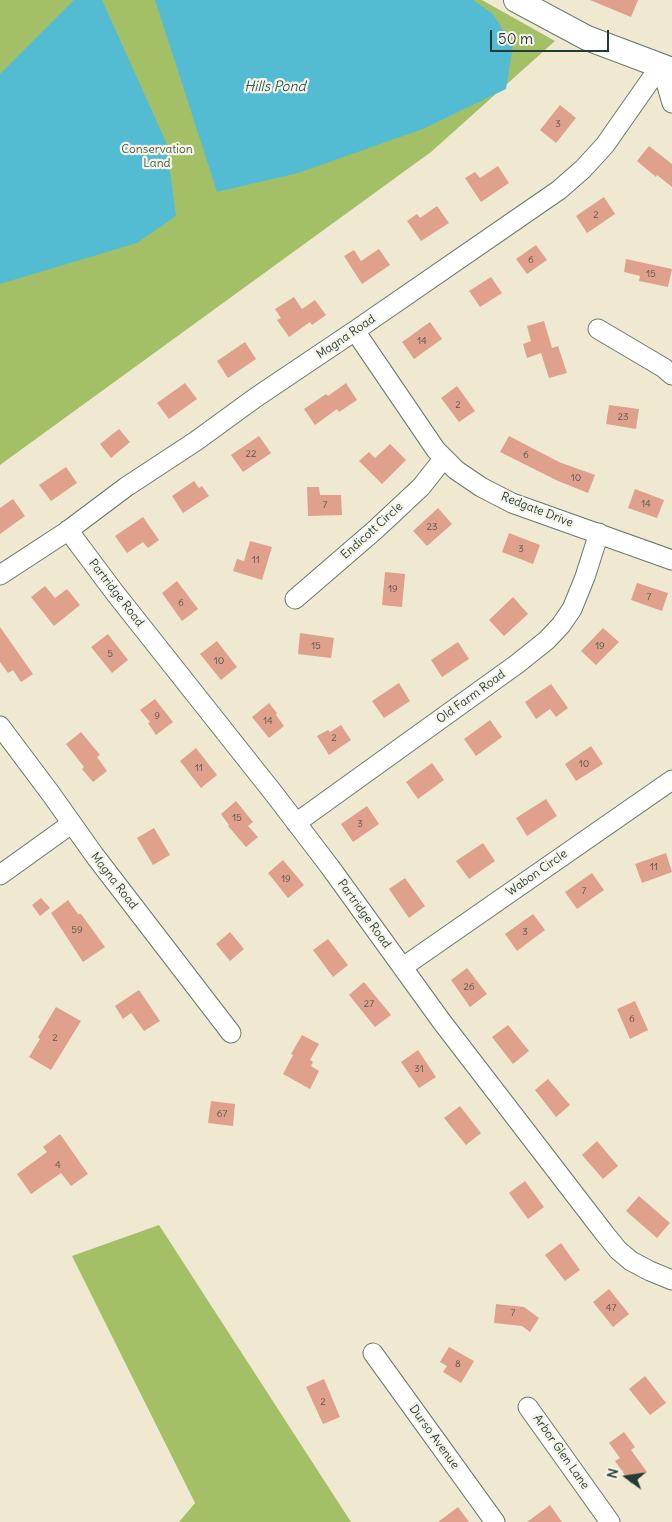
<!DOCTYPE html>
<style>
body{margin:0}
#map{position:relative;width:672px;height:1522px;overflow:hidden;background:#f0e9d1;font-family:Delius,sans-serif}
canvas{display:block}
.north{position:absolute;left:602px;top:1452px;width:50px;height:50px;-webkit-text-stroke:4px #f7f3e8;paint-order:stroke;rotate:284deg;font-size:14px;font-weight:700;line-height:20px;text-align:center;color:#1f3d34}
.north::after{content:'';display:block;margin:auto;width:18px;height:22px;background:#1f3d34;clip-path:polygon(50% 0,100% 100%,50% 72%,0 100%)}
.scale{position:absolute;left:490px;top:30px;width:119px;height:22px;box-sizing:border-box;border:2px solid #1f3d34;border-top:0;padding-left:6px;font-size:15px;line-height:18px;white-space:nowrap;color:#1f3d34;-webkit-text-stroke:4px #f7f3e8;paint-order:stroke}
</style>
<div id="map">
<canvas width="672" height="1522"></canvas>
<div class="north">N</div>
<div class="scale">50 m</div>
</div>
<script>
const c = document.querySelector('canvas').getContext('2d');
c.lineJoin = 'round';
function paint(path, color) {
  c.fillStyle = color;
  c.fill(path, 'evenodd');
}
function shape(rows) {
  const path = new Path2D();
  for (const r of rows) {
    path.moveTo(r[0], r[1]);
    for (let i = 2; i < r.length; i += 2) path.lineTo(r[i], r[i + 1]);
  }
  return path;
}
function stroke(path, color, width, dash) {
  c.strokeStyle = color;
  c.lineWidth = width;
  c.lineCap = dash ? 'butt' : 'round';
  c.setLineDash(dash || []);
  c.stroke(path);
}
function drawText(font, color, halo, rows, align = 'center') {
  c.font = font + ' Delius,sans-serif';
  c.lineWidth = 4.5;
  c.setLineDash([]);
  c.textBaseline = 'middle';
  c.strokeStyle = halo;
  c.fillStyle = color;
  for (const [text, x, y, turn = 0] of rows) {
    c.save();
    c.translate(x, y);
    c.rotate((+turn || 0) * Math.PI / 180);
    c.textAlign = isNaN(turn) ? turn : align;
    if (halo) c.strokeText(text, 0, 0);
    c.fillText(text, 0, 0);
    c.restore();
  }
}
const green = shape([
 [0,0,482,0,555,41,431,152,0,465],
 [159,1225,351,1522,179,1522,195,1503,72,1256]
]);
const water = shape([
 [74,0,102,0,166,142,176,216,137,243,0,284,0,74],
 [155,0,473,0,493,14,513,46,506,89,423,129,298,173,217,192]
]);
const building = shape([
 [590,0,638,0,631,17],
 [560,105,576,118,556,143,540,130],
 [649,146,672,164,672,187,657,175,656,177,637,161],
 [498,166,509,183,481,202,465,178,475,172,480,178],
 [604,197,615,214,587,233,576,216],
 [437,206,449,223,421,241,407,221,417,214,420,218],
 [536,245,547,260,527,274,516,259],
 [379,249,390,265,362,284,344,256,354,250,361,261],
 [626,259,672,269,668,287,639,281,640,276,624,272],
 [491,277,502,293,480,307,469,291],
 [294,297,302,309,315,300,326,315,312,325,310,322,289,337,277,320,281,318,275,309],
 [544,321,552,348,558,346,567,373,549,378,541,353,527,358,523,344,531,341,527,326],
 [430,322,442,339,414,359,402,342],
 [245,342,256,359,228,378,217,361],
 [185,383,197,399,169,419,157,403],
 [346,383,357,400,339,412,337,409,315,425,304,409,326,394,328,396],
 [457,386,475,411,459,422,441,398],
 [609,405,639,409,636,429,606,424],
 [119,429,130,442,111,458,100,444],
 [259,436,271,453,243,472,231,455],
 [509,436,559,462,595,475,588,493,558,481,500,452],
 [390,444,406,460,382,484,359,461,369,452,375,458],
 [66,467,77,483,51,501,39,485],
 [194,481,199,488,202,486,209,496,183,513,172,496],
 [307,487,319,487,320,495,341,495,342,515,308,516],
 [635,489,664,500,657,518,628,508],
 [13,499,25,516,0,534,0,508],
 [438,508,452,524,427,546,413,531],
 [143,517,159,540,148,548,143,542,127,553,115,536],
 [509,533,540,545,533,564,502,552],
 [250,541,272,547,262,580,233,571,237,559,244,561],
 [385,572,405,574,402,607,382,605],
 [177,581,198,609,182,621,162,593],
 [637,583,668,593,662,611,631,600],
 [45,586,55,598,67,589,80,605,54,626,31,597],
 [513,597,528,614,504,636,489,620],
 [0,627,33,674,21,682,13,670,8,673,0,662],
 [603,628,619,642,596,665,581,651],
 [300,633,334,638,331,658,298,654],
 [108,634,128,660,112,673,91,647],
 [217,641,237,667,221,680,200,654],
 [458,642,469,659,442,677,431,660],
 [399,683,410,701,384,718,372,701],
 [551,684,568,708,556,717,550,709,536,719,525,702],
 [155,699,173,722,156,735,148,723,150,722,140,710],
 [269,703,277,713,276,715,284,726,269,738,252,717],
 [490,720,502,737,476,756,464,739],
 [341,725,351,740,329,755,317,736,328,730,330,732],
 [81,732,100,755,97,757,107,771,93,782,82,769,84,767,66,744],
 [591,746,603,764,576,781,565,764],
 [196,748,217,775,201,788,180,761],
 [432,763,444,780,418,799,406,782],
 [546,799,557,816,527,836,516,818],
 [236,801,253,822,248,826,258,837,246,847,228,826,229,825,221,814],
 [367,806,379,824,353,842,341,824],
 [154,828,170,855,153,865,137,838],
 [483,843,495,861,469,879,456,861],
 [666,853,672,872,642,883,635,864],
 [283,860,304,885,288,898,268,873],
 [592,873,604,890,577,909,565,892],
 [405,878,425,906,409,918,389,889],
 [41,898,50,908,40,916,32,905],
 [68,900,78,914,81,914,105,947,83,962,51,913],
 [533,914,545,930,517,951,505,934],
 [230,932,244,949,230,961,216,944],
 [328,939,348,965,333,977,313,950],
 [467,968,487,994,470,1007,451,980],
 [364,982,391,1015,375,1027,349,995],
 [139,990,160,1021,144,1031,131,1013,123,1019,115,1006],
 [635,1001,648,1030,630,1039,617,1009],
 [56,1007,81,1021,51,1070,29,1057,40,1039,38,1037],
 [508,1025,529,1051,513,1064,492,1037],
 [302,1035,319,1044,310,1060,313,1062,311,1066,319,1071,310,1089,283,1074,293,1055,291,1054],
 [418,1050,436,1077,419,1088,401,1062],
 [548,1079,570,1105,556,1117,535,1090],
 [211,1101,235,1104,233,1126,208,1123],
 [460,1106,481,1133,466,1145,444,1118],
 [60,1134,88,1174,71,1186,61,1173,31,1194,17,1174,47,1152,43,1147],
 [597,1141,618,1166,603,1179,582,1155],
 [525,1181,544,1207,528,1219,509,1193],
 [639,1196,670,1223,657,1238,626,1211],
 [561,1243,580,1270,565,1281,545,1255],
 [609,1289,629,1314,613,1327,593,1302],
 [496,1304,524,1307,539,1318,530,1332,522,1326,494,1323],
 [449,1347,474,1361,461,1383,443,1372,447,1366,440,1362],
 [645,1376,666,1403,650,1415,629,1389],
 [324,1379,340,1417,323,1424,306,1387],
 [624,1432,635,1447,631,1450,647,1472,631,1484,615,1461,620,1458,609,1443],
 [550,1505,562,1522,527,1522],
 [458,1507,469,1522,438,1522]
]);
const minor = shape([
 [661,65,672,103],
 [598,329,664,368,672,375],
 [355,331,436,450,456,470,481,487,512,503,672,560],
 [68,530,115,593,275,795,330,867,442,1022,605,1234,618,1250,631,1261,650,1271,672,1280],
 [0,575,66,532,126,487,196,441,255,398,359,328,559,190,583,169,605,145,661,65],
 [295,599,375,530,421,487,444,458],
 [0,726,51,794,95,856,231,1033],
 [296,823,517,664,547,640,561,625,572,609,585,577,599,533],
 [0,875,71,824],
 [403,967,672,780],
 [373,1353,495,1522],
 [528,1407,610,1522]
]);
const tertiary = shape([
 [516,0,587,38,672,70]
]);
const numberNames = [
 ["3",558,124],
 ["2",596,215],
 ["6",531,260],
 ["15",651,274],
 ["14",422,341],
 ["2",458,405],
 ["23",623,417],
 ["22",251,454],
 ["6",526,455],
 ["10",576,478],
 ["14",646,504],
 ["7",325,505],
 ["23",432,527],
 ["3",521,549],
 ["11",256,560],
 ["19",393,589],
 ["7",649,597],
 ["6",181,603],
 ["15",316,646],
 ["19",600,646],
 ["5",110,654],
 ["10",219,661],
 ["9",157,716],
 ["14",268,721],
 ["2",334,738],
 ["10",584,764],
 ["11",199,768],
 ["15",237,818],
 ["3",360,824],
 ["11",654,867],
 ["19",286,879],
 ["7",584,891],
 ["59",77,930],
 ["3",525,932],
 ["26",469,987],
 ["27",369,1004],
 ["6",632,1019],
 ["2",55,1038],
 ["31",419,1069],
 ["67",222,1114],
 ["4",58,1165],
 ["47",611,1308],
 ["7",513,1313],
 ["8",458,1364],
 ["2",323,1402]
];
const parkNames = [
 ["Conservation",157,150],
 ["Land",157,164]
];
const streetNames = [
 ["Magna Road",346,337,-34],
 ["Redgate Drive",537,510,21],
 ["Endicott Circle",372,531,-42],
 ["Partridge Road",116,593,52],
 ["Old Farm Road",471,697,-36],
 ["Wabon Circle",537,873,-35],
 ["Magna Road",114,881,52],
 ["Partridge Road",364,914,54],
 ["Durso Avenue",434,1437,54],
 ["Arbor Glen Lane",561,1452,55]
];
const waterNames = [
 ["Hills Pond",275,87]
];
paint(green, '#a4c067');
paint(water, '#54bcd2');
paint(building, '#dfa08c');
stroke(minor, '#68796b', 21);
stroke(tertiary, '#68796b', 26);
stroke(minor, '#fff', 19);
stroke(tertiary, '#fff', 24);
drawText('10px', '#4f564a', null, numberNames);
drawText('12px', '#405e41', '#f7f3e8', parkNames);
drawText('12px', '#1f3d34', '#f7f3e8', streetNames);
drawText('italic 14px', '#2c5d5c', '#f7f3e8', waterNames);
</script>
